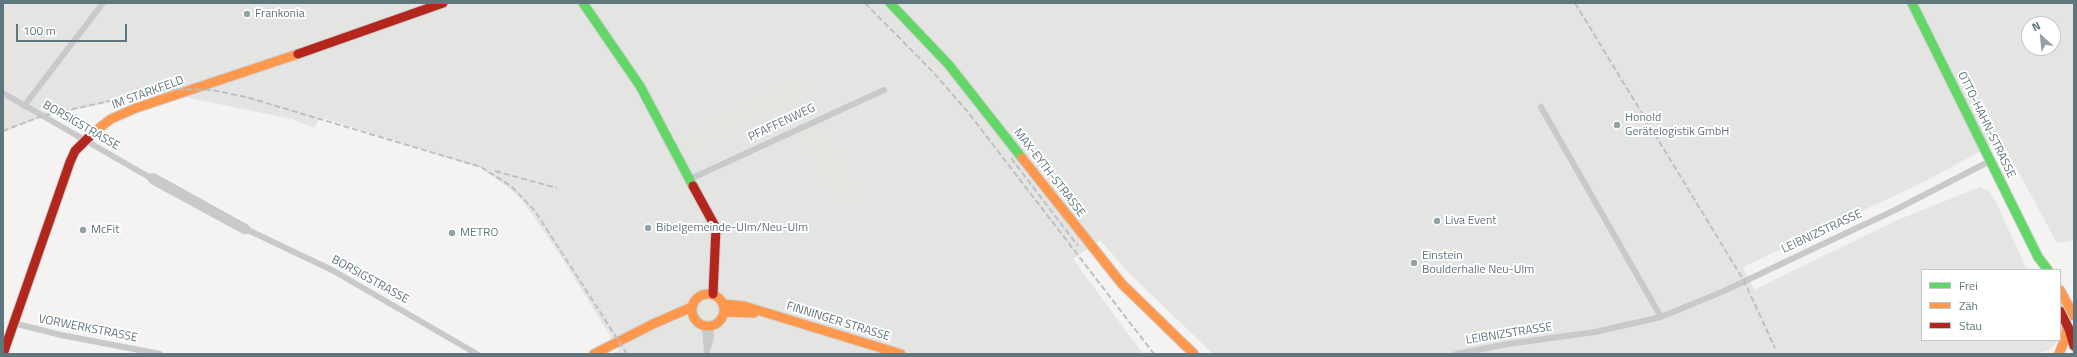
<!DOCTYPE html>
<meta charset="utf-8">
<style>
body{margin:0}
#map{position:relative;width:2077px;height:357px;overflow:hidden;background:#f4f3f2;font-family:"Titillium Web",sans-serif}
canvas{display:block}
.frame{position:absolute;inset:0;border:4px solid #5f767d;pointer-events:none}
.legend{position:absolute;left:1921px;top:269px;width:140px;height:72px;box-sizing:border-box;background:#fff;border:1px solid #bfc8cb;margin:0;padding:5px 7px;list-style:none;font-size:12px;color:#5f767d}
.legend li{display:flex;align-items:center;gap:8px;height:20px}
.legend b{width:20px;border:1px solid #bfc8cb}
.north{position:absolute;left:2021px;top:16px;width:40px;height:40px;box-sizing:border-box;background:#fff;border:1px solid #bfc8cb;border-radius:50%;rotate:333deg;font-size:11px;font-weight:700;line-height:16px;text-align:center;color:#5f767d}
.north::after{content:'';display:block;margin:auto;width:14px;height:18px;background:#93a2a6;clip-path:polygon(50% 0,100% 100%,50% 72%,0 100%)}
.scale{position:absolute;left:16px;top:24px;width:111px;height:18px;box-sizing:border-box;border:2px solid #5f767d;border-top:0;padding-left:5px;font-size:12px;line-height:14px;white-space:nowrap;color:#5f767d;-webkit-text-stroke:3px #fff;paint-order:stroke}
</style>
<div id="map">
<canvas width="2077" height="357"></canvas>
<div class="frame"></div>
<ul class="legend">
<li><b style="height:5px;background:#63d668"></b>Frei</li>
<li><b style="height:5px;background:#ff974d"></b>Zäh</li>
<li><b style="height:5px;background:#b3261e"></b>Stau</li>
</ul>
<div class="north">N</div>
<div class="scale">100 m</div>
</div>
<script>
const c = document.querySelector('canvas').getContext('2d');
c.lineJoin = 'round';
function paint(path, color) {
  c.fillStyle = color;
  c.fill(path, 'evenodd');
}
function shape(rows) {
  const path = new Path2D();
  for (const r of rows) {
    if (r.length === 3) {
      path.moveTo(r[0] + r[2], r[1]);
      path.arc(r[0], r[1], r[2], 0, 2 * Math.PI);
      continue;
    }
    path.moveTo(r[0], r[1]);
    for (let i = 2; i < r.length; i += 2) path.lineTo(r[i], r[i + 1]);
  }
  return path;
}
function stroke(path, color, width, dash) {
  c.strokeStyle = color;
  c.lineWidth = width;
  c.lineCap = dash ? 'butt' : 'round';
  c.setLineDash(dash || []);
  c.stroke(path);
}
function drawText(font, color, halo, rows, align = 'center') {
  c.font = font + ' "Titillium Web",sans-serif';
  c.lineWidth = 4;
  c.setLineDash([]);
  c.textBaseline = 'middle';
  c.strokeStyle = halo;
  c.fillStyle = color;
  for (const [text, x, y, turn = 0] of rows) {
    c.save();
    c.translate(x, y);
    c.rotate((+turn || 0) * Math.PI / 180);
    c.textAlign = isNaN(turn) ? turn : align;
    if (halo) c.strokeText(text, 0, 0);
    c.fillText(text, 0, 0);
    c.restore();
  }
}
const built = shape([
 [3,3,2074,3,2074,240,2057,243,2001,140,1924,182,1743,267,1754,290,1895,221,1980,187,1989,191,1997,204,2027,270,1922,270,1922,340,2056,340,2056,343,2050,349,2037,354,1213,354,1128,272,1100,240,1073,259,1143,354,612,354,619,350,558,252,522,200,509,188,481,168,323,118,320,118,314,128,292,119,169,94,117,101,42,117,3,132],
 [2029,24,2053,24,2053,48,2029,48]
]);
const green = shape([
 [807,80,808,84,799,94,795,106,724,137,712,132,700,137,701,148,687,154,680,142,680,137],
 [822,124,855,195,840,202,806,131],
 [707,310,9]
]);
const street = shape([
 [3,93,149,177,152,181,244,231,250,231],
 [24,106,103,3],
 [1541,107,1661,317],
 [149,177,154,176,246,227,250,231,332,270,477,354],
 [690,179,884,90],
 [13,323,61,335,160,354],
 [705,326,707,354],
 [708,348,711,337,710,327],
 [1456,354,1508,344,1595,332,1661,317,1724,291,1895,210,1990,161]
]);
const fast = shape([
 [583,3,640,86,693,186],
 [890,3,949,65,1022,158],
 [1912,3,2038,257,2048,270]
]);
const slow = shape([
 [94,132,111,119,136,108,298,54],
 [1022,158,1122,284,1194,354],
 [2060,290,2074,316],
 [708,310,16],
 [723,304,744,306,901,354],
 [725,312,754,313],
 [594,354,653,324,692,307],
 [2059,354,2065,339,2067,326]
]);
const jam = shape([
 [298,54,443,3],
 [693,186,716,228,713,294],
 [2060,311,2069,329,2074,346],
 [3,354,70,162,75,151,94,132]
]);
const rail = shape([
 [865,3,932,71,967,111,1154,354],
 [1575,3,1744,281,1775,348],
 [3,131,42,116,149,92,172,89,212,90,246,97,481,167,511,186,535,211,627,354],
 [1011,158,1078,246],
 [495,171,557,188]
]);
const markers = [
 [247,14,4,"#93a2a6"],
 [1617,125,4,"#93a2a6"],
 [1437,221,4,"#93a2a6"],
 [648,228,4,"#93a2a6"],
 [83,230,4,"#93a2a6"],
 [452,233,4,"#93a2a6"],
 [1414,263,4,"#93a2a6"]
];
const poiNames = [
 ["Frankonia",255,14],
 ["Honold",1625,118],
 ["Gerätelogistik GmbH",1625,132],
 ["Liva Event",1445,221],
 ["Bibelgemeinde-Ulm/Neu-Ulm",656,228],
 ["McFit",91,230],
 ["METRO",460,233],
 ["Einstein",1422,256],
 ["Boulderhalle Neu-Ulm",1422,270]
];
const streetNames = [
 ["IM STARKFELD",148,93,-20],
 ["PFAFFENWEG",782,123,-25],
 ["OTTO-HAHN-STRASSE",1986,125,64],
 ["BORSIGSTRASSE",81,126,30],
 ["MAX-EYTH-STRASSE",1049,173,52],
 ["LEIBNIZSTRASSE",1822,232,-25],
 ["BORSIGSTRASSE",370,280,29],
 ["FINNINGER STRASSE",838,322,17],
 ["VORWERKSTRASSE",88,329,11],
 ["LEIBNIZSTRASSE",1509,334,-9]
];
paint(built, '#e4e5e3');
paint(green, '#e3e5df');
stroke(fast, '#cfd0d0', 11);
stroke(slow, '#cfd0d0', 11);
stroke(jam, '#cfd0d0', 11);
stroke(street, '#c8c9ca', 6);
stroke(fast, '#63d668', 9);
stroke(slow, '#ff974d', 9);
stroke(jam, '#b3261e', 9);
stroke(rail, '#bebfc0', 2, [6, 3]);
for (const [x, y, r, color] of markers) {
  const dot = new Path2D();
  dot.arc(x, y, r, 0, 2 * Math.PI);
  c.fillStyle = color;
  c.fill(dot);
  stroke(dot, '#fff', 1.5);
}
drawText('12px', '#5f767d', '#fff', poiNames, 'left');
drawText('12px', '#5f767d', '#fff', streetNames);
</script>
